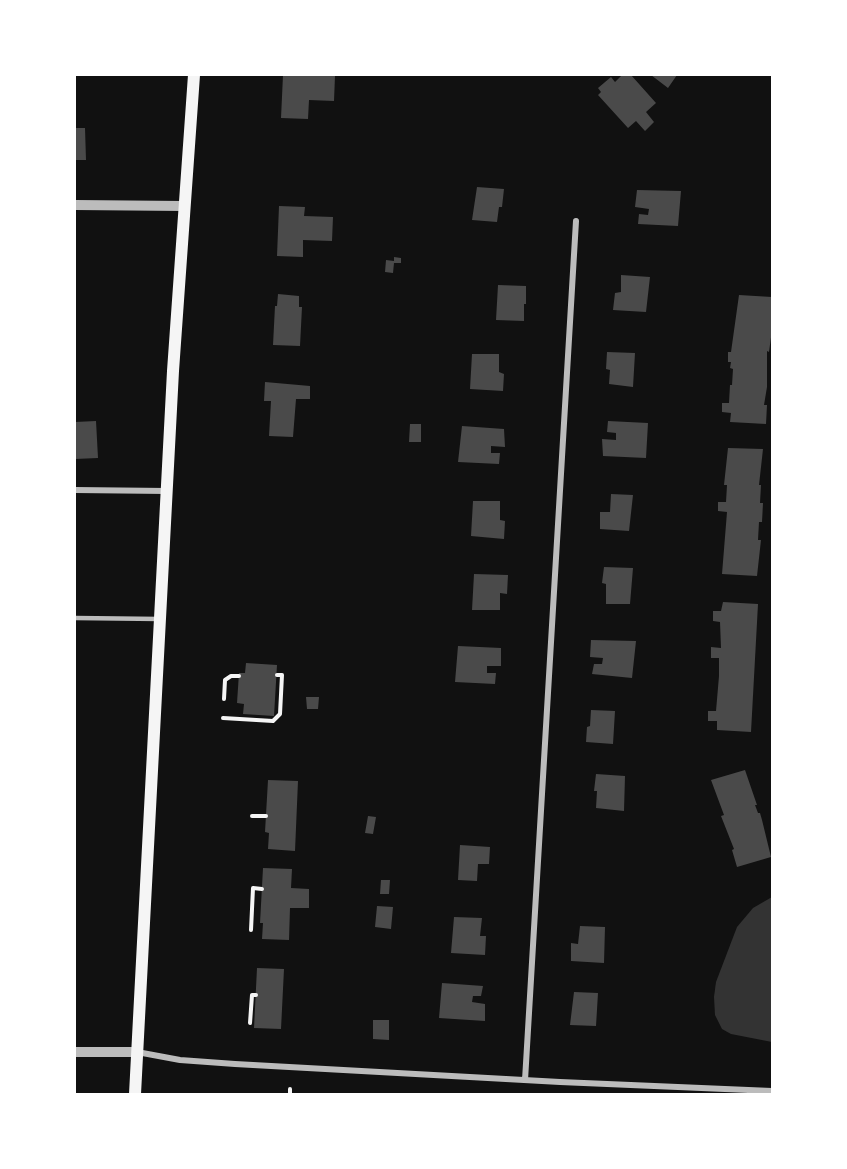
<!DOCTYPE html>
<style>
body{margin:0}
#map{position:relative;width:847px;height:1169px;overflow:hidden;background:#111;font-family:"Nunito Sans",sans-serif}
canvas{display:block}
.frame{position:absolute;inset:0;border:76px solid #fff;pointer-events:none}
</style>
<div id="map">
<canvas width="847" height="1169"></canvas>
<div class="frame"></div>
</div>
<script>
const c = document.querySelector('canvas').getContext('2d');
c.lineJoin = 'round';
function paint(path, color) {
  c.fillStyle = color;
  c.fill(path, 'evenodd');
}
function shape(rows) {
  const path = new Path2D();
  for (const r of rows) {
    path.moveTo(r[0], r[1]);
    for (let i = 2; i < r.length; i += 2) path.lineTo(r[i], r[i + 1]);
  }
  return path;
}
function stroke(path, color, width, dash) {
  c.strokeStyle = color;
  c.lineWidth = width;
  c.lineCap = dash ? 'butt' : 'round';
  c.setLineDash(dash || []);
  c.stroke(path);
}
const water = shape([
 [772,897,772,1042,731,1034,722,1029,715,1015,714,997,716,982,737,927,753,908]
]);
const building = shape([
 [283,75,335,76,334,101,309,100,308,119,281,118],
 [622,75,631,75,656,103,646,112,654,122,645,131,636,121,628,128,598,95,601,92,598,88,611,77,615,82],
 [651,75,677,75,668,88],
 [75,128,85,128,86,160,75,160],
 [477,187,504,189,502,207,499,207,497,222,472,220],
 [637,190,681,191,678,226,638,224,639,214,648,215,649,209,635,207],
 [279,206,305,207,304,216,333,217,332,241,303,240,303,257,277,256],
 [394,257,401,258,401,263,394,263,393,273,385,272,386,260,394,261],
 [621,275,650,277,646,312,613,310,615,293,621,292],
 [498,285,526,286,526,304,524,304,524,321,496,320],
 [278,294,299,296,299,307,302,307,300,346,273,345,275,306,277,306],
 [739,295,772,297,772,330,769,352,767,351,767,387,764,405,767,405,766,424,730,422,731,413,722,412,722,403,729,403,730,385,732,385,733,369,730,368,731,362,728,362,728,352,731,352],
 [607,352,635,353,633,387,609,384,610,370,606,369],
 [472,354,499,354,499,372,504,374,503,391,470,389],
 [265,382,310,386,310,399,296,399,293,437,269,436,271,401,264,401],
 [96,421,98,458,75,459,75,422],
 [608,421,648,423,646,458,603,456,602,439,616,440,616,433,607,432],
 [410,424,421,424,421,442,409,442],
 [462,426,504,429,505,447,491,446,491,453,500,453,499,464,458,462],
 [728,448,763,449,759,485,761,485,760,503,763,503,762,522,759,522,758,540,761,540,757,576,722,574,727,512,718,511,718,502,726,502,727,485,724,485],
 [611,494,633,495,629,531,600,529,600,512,610,512],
 [473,501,500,501,500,520,505,521,504,539,471,536],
 [604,567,633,568,630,604,606,604,606,584,602,583],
 [474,574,508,575,507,594,500,593,500,610,472,610],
 [723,602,758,604,751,732,717,730,717,721,708,721,708,711,716,711,719,676,719,658,711,658,711,647,721,648,720,622,713,621,713,611,721,611],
 [591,640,636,641,632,678,592,674,594,664,602,664,603,658,590,657],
 [458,646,501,648,501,666,487,666,487,673,496,673,495,684,455,682],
 [246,663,277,665,274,716,243,714,244,704,237,703,239,673,245,673],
 [306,697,319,697,318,709,307,709],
 [591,710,615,711,613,744,586,742,587,727,590,726],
 [745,770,757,805,755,805,758,813,760,813,762,820,771,857,737,867,732,850,734,849,721,816,724,815,711,780],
 [596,774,625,776,624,811,596,808,597,791,594,791],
 [268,780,298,781,295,851,268,849,269,833,265,832],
 [368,816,376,817,373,834,365,833],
 [460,845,490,847,489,864,478,864,477,881,458,880],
 [263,868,292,869,291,888,309,889,309,908,290,908,289,940,262,939,263,923,260,923],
 [381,880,390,880,389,894,380,894],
 [377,906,393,907,391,929,375,927],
 [454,917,482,918,480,936,486,936,485,955,451,953],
 [580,926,605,927,604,963,571,961,571,943,578,944],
 [257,968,284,969,281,1029,254,1028],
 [442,983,483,986,481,996,473,996,472,1002,485,1004,485,1021,439,1018],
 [574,992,598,993,596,1026,570,1025],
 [373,1020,389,1020,389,1040,373,1039]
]);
const path = shape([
 [224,699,225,680,231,676,239,676],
 [223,718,273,721,280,714,282,675,277,675],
 [252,816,266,816],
 [251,930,253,888,262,889],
 [250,1023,252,995,256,995],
 [290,1094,290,1089]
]);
const service = shape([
 [75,618,160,619]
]);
const minor = shape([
 [75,490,167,491],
 [137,1052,180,1060,235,1064,560,1082,772,1091],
 [525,1080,576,221]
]);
const tertiary = shape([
 [75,205,184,206],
 [75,1052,137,1052]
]);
const secondary = shape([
 [135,1094,173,371,194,75]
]);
paint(water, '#333');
paint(building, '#4a4a4a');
stroke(path, '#f5f5f5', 4);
stroke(service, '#bcbcbc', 4.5);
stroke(minor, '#bcbcbc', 6);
stroke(tertiary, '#bcbcbc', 10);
stroke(secondary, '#f5f5f5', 12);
</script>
